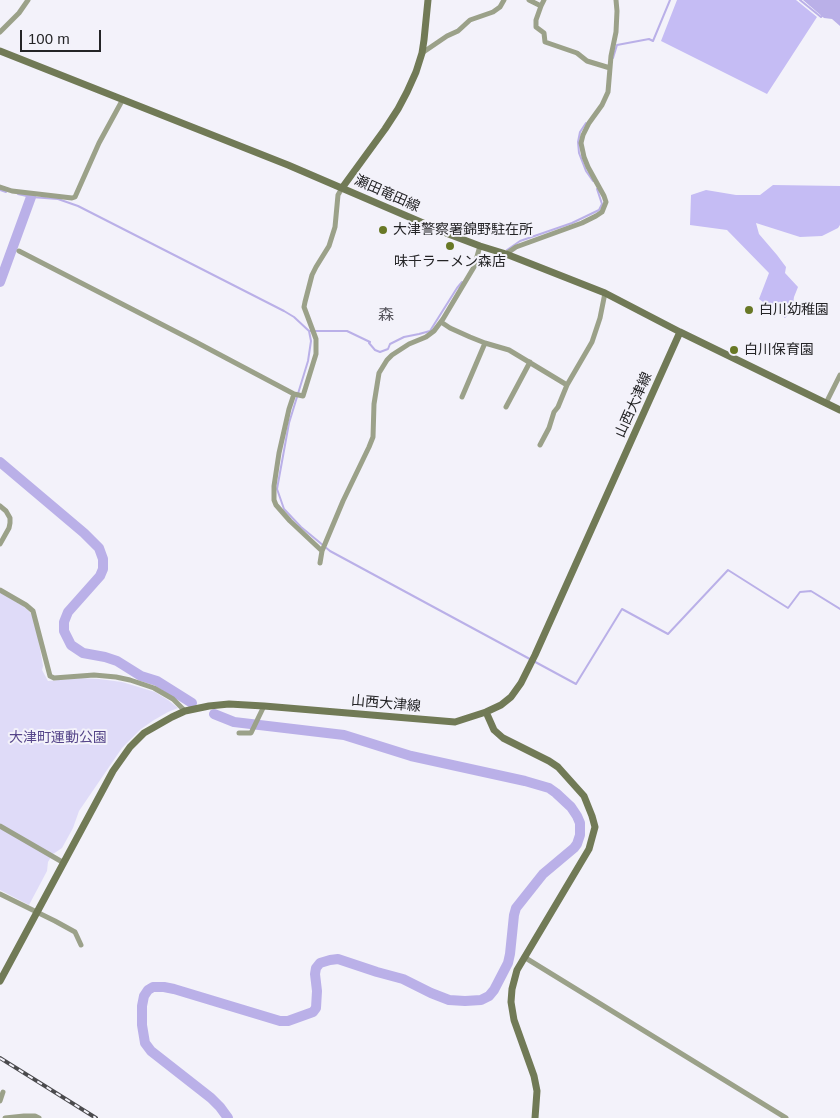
<!DOCTYPE html>
<meta charset="utf-8">
<style>
body{margin:0}
#map{position:relative;width:840px;height:1118px;overflow:hidden;background:#f3f2fa;font-family:Helvetica,sans-serif}
canvas{display:block}
.scale{position:absolute;left:20px;top:30px;width:81px;height:22px;box-sizing:border-box;border:2px solid #242426;border-top:0;padding-left:6px;font-size:15px;line-height:18px;white-space:nowrap;color:#242426;-webkit-text-stroke:4px #f3f2fa;paint-order:stroke}
</style>
<div id="map">
<canvas width="840" height="1118"></canvas>
<div class="scale">100 m</div>
</div>
<script>
const c = document.querySelector('canvas').getContext('2d');
c.lineJoin = 'round';
function paint(path, color) {
  c.fillStyle = color;
  c.fill(path, 'evenodd');
}
function shape(rows) {
  const path = new Path2D();
  for (const r of rows) {
    path.moveTo(r[0], r[1]);
    for (let i = 2; i < r.length; i += 2) path.lineTo(r[i], r[i + 1]);
  }
  return path;
}
function stroke(path, color, width, dash) {
  c.strokeStyle = color;
  c.lineWidth = width;
  c.lineCap = dash ? 'butt' : 'round';
  c.setLineDash(dash || []);
  c.stroke(path);
}
function drawText(font, color, halo, rows, align = 'center') {
  c.font = font + ' Helvetica,"Noto Sans JP",sans-serif';
  c.lineWidth = 4;
  c.setLineDash([]);
  c.textBaseline = 'middle';
  c.strokeStyle = halo;
  c.fillStyle = color;
  for (const [text, x, y, turn = 0] of rows) {
    c.save();
    c.translate(x, y);
    c.rotate((+turn || 0) * Math.PI / 180);
    c.textAlign = isNaN(turn) ? turn : align;
    if (halo) c.strokeText(text, 0, 0);
    c.fillText(text, 0, 0);
    c.restore();
  }
}
const green = shape([
 [0,592,23,606,28,610,33,616,38,637,43,666,42,670,48,681,80,678,99,679,122,682,155,692,168,700,178,708,168,712,154,720,141,729,122,748,79,811,73,828,62,848,53,854,48,862,47,871,29,905,0,890]
]);
const forest = shape([
 [677,0,796,0,817,17,767,94,661,41],
 [773,185,840,186,840,225,838,228,822,236,800,237,756,223,759,234,777,255,786,267,785,273,798,287,794,297,792,311,785,318,759,299,769,273,727,230,690,225,691,195,706,190,736,195,760,195]
]);
const water = shape([
 [803,0,840,0,840,26,832,19,824,18]
]);
const stream = shape([
 [800,0,821,17,823,15],
 [613,58,617,45,649,39,653,41,670,0],
 [586,123,580,132,578,142,579,153,586,171,593,181],
 [0,190,6,192],
 [18,194,31,197,58,199,78,206,284,311,294,317,309,331,347,331,370,342,369,343,375,350,380,352,388,349,390,344,404,337,419,334,430,331,457,288,462,282],
 [507,250,520,241,572,223,599,210,602,204,597,189],
 [475,266,495,262,502,255],
 [309,331,311,341,308,361,289,423,277,489,284,509,301,527,330,551,576,684,622,609,668,634,728,570,788,608,800,592,811,591,840,609]
]);
const river = shape([
 [0,282,31,197],
 [0,462,84,533,99,548,103,559,103,569,100,576,68,612,64,622,64,631,71,645,83,653,105,657,117,661,141,676,157,681,192,703],
 [214,714,234,722,344,735,411,756,525,781,549,788,556,793,571,807,577,816,580,823,580,835,577,844,574,848,543,874,516,908,514,915,510,954,508,963,494,990,489,996,481,1000,465,1001,449,1000,431,993,403,979,377,972,338,959,330,960,320,963,316,968,315,974,317,991,316,1008,313,1012,288,1021,280,1021,174,989,164,987,153,987,148,990,144,996,142,1006,142,1025,145,1043,151,1051,211,1098,220,1107,228,1118]
]);
const street = shape([
 [529,0,541,6],
 [544,0,541,6,536,20,536,27,544,33,545,42,577,53,587,61,610,68],
 [0,32,19,13,28,0],
 [422,53,447,36,458,31,470,20,493,12,500,7,504,0],
 [0,187,12,191,72,198,75,197,99,143,123,99],
 [19,251,194,341,294,394,303,396,316,354,316,339,304,307,305,302,312,275,316,267,329,246,335,227,338,195,342,188],
 [506,254,516,247,582,223,596,216,602,212,606,202,604,196,588,167,584,157,581,143,583,135,589,123,602,105,608,92,611,56,616,32,617,11,616,0],
 [441,322,450,328,470,337,485,343,509,350,567,385],
 [294,394,289,409,279,453,274,486,274,500,276,505,290,521,322,551],
 [462,397,485,343],
 [826,403,840,375],
 [506,407,530,362],
 [540,445,549,428,554,412,558,407,567,385,592,342,600,318,605,293],
 [0,506,6,511,10,518,10,523,9,528,0,544],
 [320,563,322,551,343,501,369,447,373,437,374,404,379,373,387,360,392,355,409,344,426,337,434,331,443,319,474,267,480,246],
 [0,590,26,605,33,611,50,676,54,678,94,675,116,677,130,680,154,688,173,699,185,711],
 [239,733,251,733,264,706],
 [0,826,64,863],
 [0,894,55,921,75,932,81,945],
 [524,957,786,1118],
 [0,1101,3,1092],
 [5,1118,24,1116,35,1116,39,1118]
]);
const secondary = shape([
 [0,51,288,165,451,235,480,246,506,254,605,293,680,332,840,410],
 [342,188,385,129,398,109,407,92,416,72,422,53,424,40,428,0],
 [486,712,494,730,503,738,549,761,558,767,584,796,592,816,595,827,589,849,517,970,512,989,511,1002,514,1020,534,1076,537,1091,535,1118],
 [0,981,113,771,130,747,144,733,172,717,185,711,209,706,229,704,264,706,455,722,486,712,501,705,511,697,521,683,535,655,680,332]
]);
const rail = shape([
 [0,1058,96,1118]
]);
const markers = [
 [383,230,5,"#687825"],
 [450,246,5,"#687825"],
 [749,310,5,"#687825"],
 [734,350,5,"#687825"]
];
const streetNames = [
 ["瀬田竜田線",387,194,24],
 ["山西大津線",634,405,-66],
 ["山西大津線",386,704,5]
];
const poiNames = [
 ["大津警察署錦野駐在所",393,230],
 ["味千ラーメン森店",450,262,"center"],
 ["白川幼稚園",759,310],
 ["白川保育園",744,350]
];
const parkNames = [
 ["大津町運動公園",58,738]
];
const quarterNames = [
 ["森",386,316]
];
paint(green, '#dfdbf8');
paint(forest, '#c5bcf4');
paint(water, '#bab0e8');
stroke(stream, '#bab0e8', 2);
stroke(river, '#bab0e8', 10);
stroke(street, '#9ba189', 5);
stroke(secondary, '#717a56', 7);
stroke(rail, '#4a4a4d', 4);
stroke(rail, '#f3f2fa', 2, [5.5]);
for (const [x, y, r, color] of markers) {
  const dot = new Path2D();
  dot.arc(x, y, r, 0, 2 * Math.PI);
  c.fillStyle = color;
  c.fill(dot);
  stroke(dot, '#f3f2fa', 2);
}
drawText('14px', '#242426', '#f3f2fa', streetNames);
drawText('14px', '#242426', '#f3f2fa', poiNames, 'left');
drawText('14px', '#56468a', '#f3f2fa', parkNames);
drawText('16px', '#57565d', '#f3f2fa', quarterNames);
</script>
